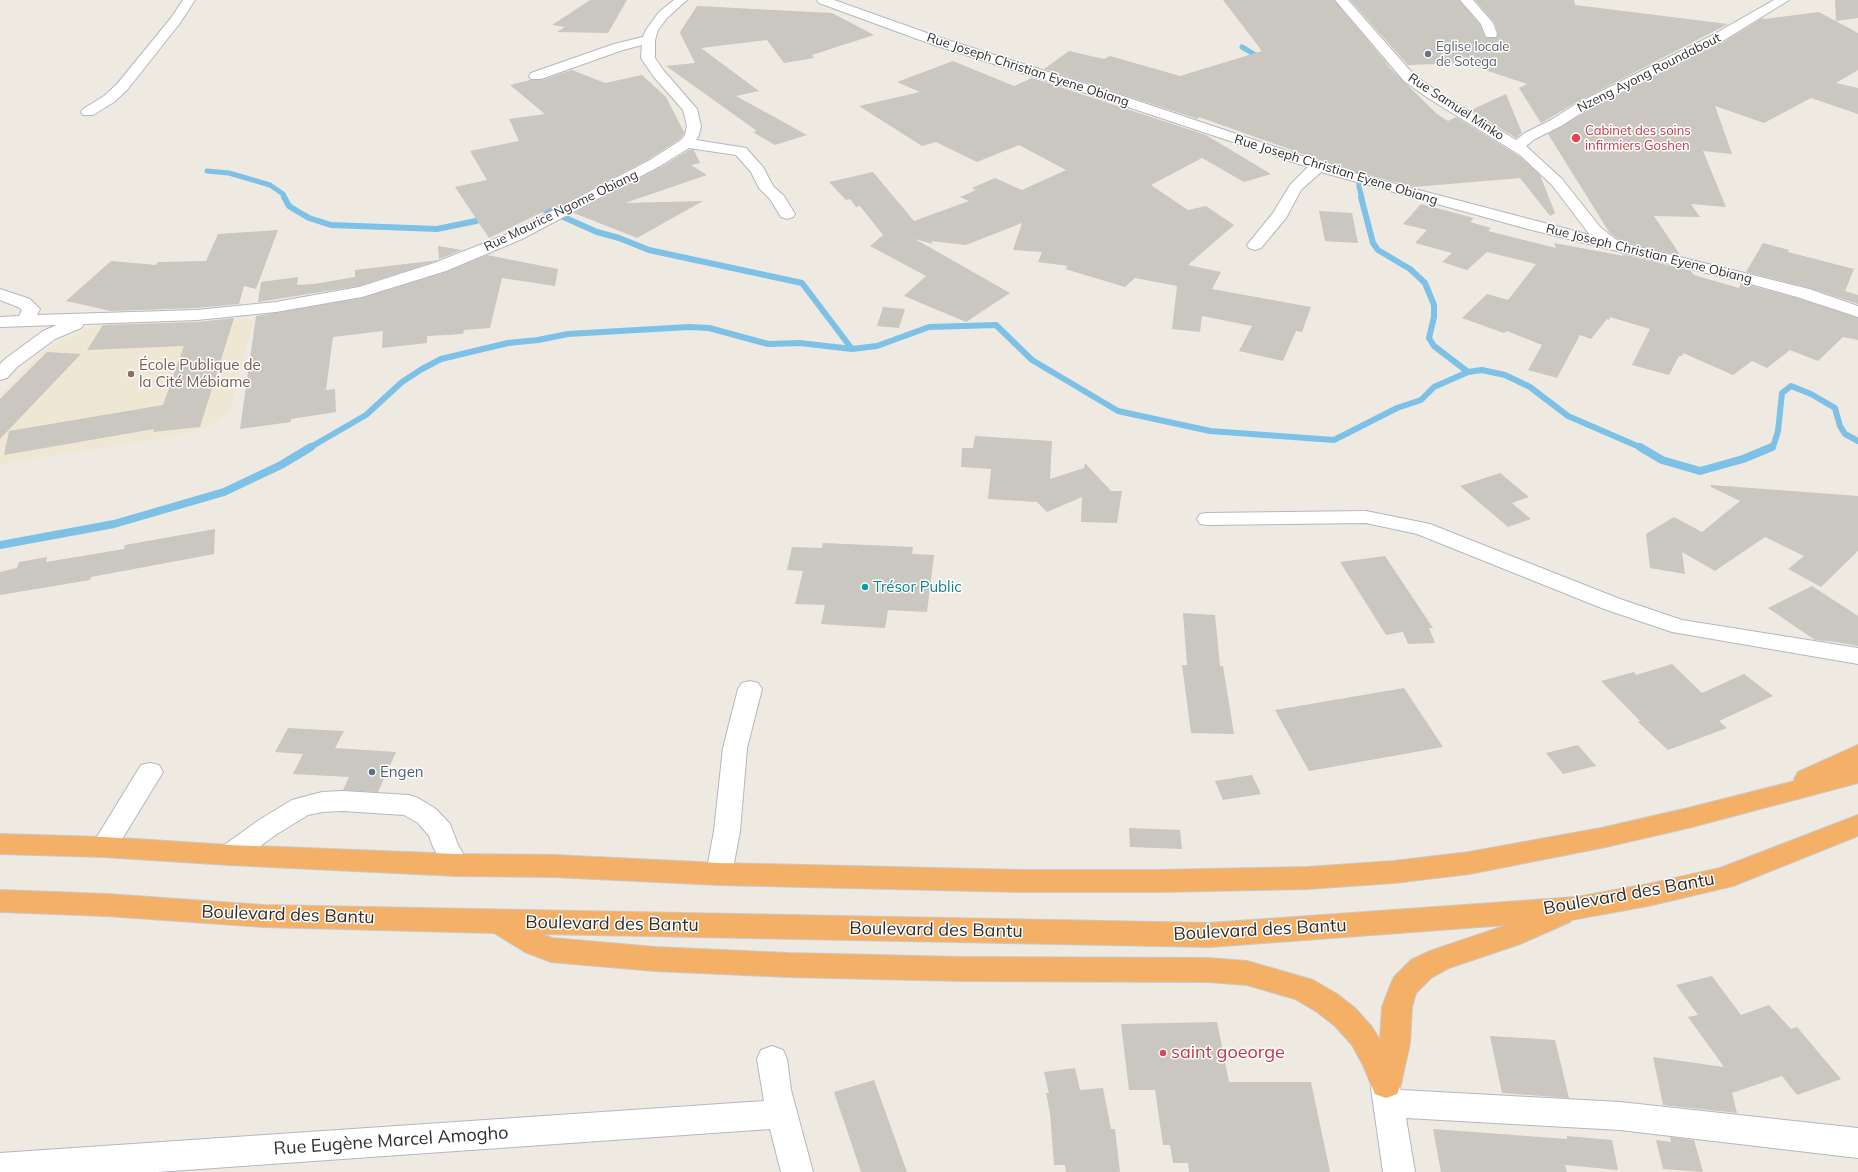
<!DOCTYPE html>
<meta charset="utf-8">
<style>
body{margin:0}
canvas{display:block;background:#eeeae1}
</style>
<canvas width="1858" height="1172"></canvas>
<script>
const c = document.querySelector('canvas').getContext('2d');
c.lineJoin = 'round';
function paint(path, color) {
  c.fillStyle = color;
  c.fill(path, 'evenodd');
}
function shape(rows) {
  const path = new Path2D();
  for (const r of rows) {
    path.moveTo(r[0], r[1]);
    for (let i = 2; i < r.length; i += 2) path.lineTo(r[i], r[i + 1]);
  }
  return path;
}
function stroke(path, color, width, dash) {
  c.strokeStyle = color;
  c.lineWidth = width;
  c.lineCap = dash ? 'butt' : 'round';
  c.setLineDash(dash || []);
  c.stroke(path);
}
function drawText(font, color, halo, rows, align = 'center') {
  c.font = font + ' Mulish,sans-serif';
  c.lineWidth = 3;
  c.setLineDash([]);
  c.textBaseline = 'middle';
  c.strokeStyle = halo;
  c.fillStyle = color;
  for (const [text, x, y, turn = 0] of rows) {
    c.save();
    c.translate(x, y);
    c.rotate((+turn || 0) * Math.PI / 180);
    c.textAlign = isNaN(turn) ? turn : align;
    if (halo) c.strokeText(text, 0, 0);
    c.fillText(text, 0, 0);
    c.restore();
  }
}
const education = shape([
 [254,319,230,412,204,429,170,437,0,464,0,396,43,352,58,342,98,325]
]);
const streamFar2 = shape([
 [1242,47,1262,59],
 [1358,163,1359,187,1362,198],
 [207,171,229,173,270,185,283,194,285,198]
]);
const streamFar1 = shape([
 [284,197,289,206,297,211,309,218,331,225,437,229,476,221,486,216],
 [1361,197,1373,243,1378,250,1410,269,1425,283,1434,305,1434,317,1429,338,1434,346,1468,372],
 [538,208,550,211,597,232,619,238,649,250,802,283,852,349,877,346,929,327,996,325,1032,360,1118,411,1210,431,1334,440,1397,408,1421,400,1434,387,1468,372,1482,370,1505,375,1530,387,1568,416,1642,448],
 [309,448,366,415,402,382,422,369,441,359,508,343,538,340,568,334,689,327,709,328,768,344,800,343,852,349],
 [1770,448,1773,447,1778,431,1782,393,1791,386,1811,394,1835,408,1840,426,1845,434,1858,441]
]);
const stream = shape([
 [1640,447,1662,460,1700,471,1743,459,1772,447],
 [0,545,114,524,224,492,281,465,311,447]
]);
const building = shape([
 [590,0,627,0,608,33,557,32,565,27,552,25],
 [1223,0,1334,0,1389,66,1388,66,1437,114,1448,121,1456,117,1519,156,1540,175,1555,213,1550,216,1520,178,1414,187,1348,170,1199,117,1198,119,1044,69,1069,51,1104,59,1110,56,1180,76,1262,51],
 [1350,0,1459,0,1480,25,1486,38,1497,38,1498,33,1494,22,1475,0,1574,0,1575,5,1728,24,1575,103,1541,123,1519,88,1527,84,1464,63,1408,65],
 [1835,0,1858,0,1858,18,1836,21],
 [697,6,832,13,874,35,812,55,814,58,784,63,767,40,701,48,759,91,736,96,807,135,775,145,753,132,757,131,666,66,695,63,679,31,680,32],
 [1819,12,1858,33,1858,70,1836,83,1858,88,1858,114,1811,98,1764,123,1715,106,1732,154,1703,151,1726,207,1691,204,1700,217,1654,216,1681,256,1620,241,1609,232,1548,134,1587,111,1722,43,1762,18,1765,19],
 [953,61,1014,86,1032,78,1206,135,1271,174,1244,182,1202,158,1151,185,1188,210,1206,206,1234,225,1188,265,1221,272,1212,289,1311,307,1302,332,1296,331,1283,361,1239,351,1252,326,1202,316,1200,332,1172,329,1177,286,1135,278,1125,287,1065,269,1068,266,1038,262,1042,252,1013,250,1022,223,966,245,931,241,933,244,915,239,1010,293,966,322,904,296,926,276,870,246,883,235,860,206,856,207,850,199,846,200,829,182,873,172,914,221,969,201,960,197,976,190,972,188,995,178,1022,190,1066,170,1019,145,977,162,936,142,922,146,859,106,920,92,897,82],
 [572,70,605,83,642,75,666,97,684,132,684,134,680,139,649,159,557,207,555,206,489,238,455,187,487,180,470,151,519,141,509,119,545,114,510,85,530,80,542,80],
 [1506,94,1522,133,1516,138,1471,110],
 [689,150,694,150,700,163,691,165,707,175,625,203,703,201,637,238,574,213,661,167],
 [1421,204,1474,218,1470,222,1491,228,1488,231,1556,248,1554,243,1624,256,1622,254,1691,271,1694,275,1739,288,1741,283,1797,298,1858,318,1858,340,1843,337,1818,361,1790,350,1767,368,1752,361,1733,375,1683,353,1682,356,1679,356,1669,375,1632,365,1650,329,1610,317,1609,320,1607,319,1591,339,1580,335,1557,378,1528,370,1542,345,1507,331,1504,333,1462,318,1487,294,1508,300,1536,264,1487,252,1467,270,1442,262,1452,253,1415,243,1427,230,1403,224],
 [1319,211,1352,213,1358,243,1325,241],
 [278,230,256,289,244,286,239,304,197,308,111,311,66,301,111,261,156,265,158,262,206,261,218,234],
 [1763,243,1789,250,1788,252,1854,269,1845,291,1858,295,1858,304,1809,288,1746,272],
 [438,246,462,250,439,259],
 [487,255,558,269,555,286,502,278,490,328,464,330,463,334,427,336,427,343,382,348,383,331,333,337,326,390,335,389,336,412,291,419,291,422,240,429,256,316,362,298,446,272],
 [439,260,359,286,258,302,261,282,298,277,297,285,314,284,355,277,355,270],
 [883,307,905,309,899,328,877,326],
 [234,318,200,427,153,432,154,429,4,455,9,431,163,405,184,346,87,350,103,325,197,322],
 [47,352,81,354,0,439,0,399],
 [975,436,1052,441,1050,479,1084,468,1085,463,1111,491,1122,491,1117,523,1081,522,1082,497,1047,512,1037,502,988,499,991,469,961,467,962,448,973,448],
 [1500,473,1529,497,1512,503,1531,519,1508,527,1460,486],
 [1711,485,1858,496,1858,551,1821,587,1788,569,1804,556,1765,537,1715,571,1682,552,1685,574,1650,568,1646,534,1674,517,1702,532,1740,501,1711,487],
 [215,529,214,554,91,577,90,580,0,595,0,572,17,568,19,562,47,557,46,562,124,549,125,545],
 [823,543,913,547,912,554,934,555,927,612,888,610,885,628,821,624,825,605,795,604,803,571,787,570,792,547,822,548],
 [1385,556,1433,628,1429,628,1435,643,1408,644,1403,632,1386,635,1340,562],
 [1812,586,1858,616,1858,646,1836,642,1815,640,1768,608],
 [1183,613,1215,615,1220,666,1223,666,1234,734,1191,733,1182,665,1187,665],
 [1672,664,1702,693,1744,674,1773,696,1719,721,1727,728,1668,750,1638,722,1640,721,1601,681,1634,672,1636,675],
 [1404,688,1443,747,1309,771,1275,710],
 [288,728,344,731,335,748,396,752,378,792,343,790,349,777,293,774,303,754,275,752],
 [1578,745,1596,766,1563,774,1546,753],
 [1252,775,1261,794,1223,800,1215,781],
 [1129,828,1180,830,1182,849,1130,847],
 [1712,976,1741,1015,1769,1005,1791,1029,1797,1027,1841,1079,1797,1095,1782,1076,1732,1093,1737,1113,1663,1105,1653,1057,1724,1067,1688,1017,1698,1015,1676,985],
 [1217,1022,1229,1082,1311,1082,1330,1172,1189,1172,1188,1163,1173,1163,1170,1145,1163,1145,1155,1090,1129,1090,1121,1024],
 [1490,1036,1555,1040,1569,1098,1502,1093],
 [1075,1068,1080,1090,1103,1088,1111,1129,1115,1129,1120,1172,1066,1172,1065,1165,1054,1165,1050,1113,1046,1093,1049,1093,1044,1072],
 [874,1080,907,1172,861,1172,834,1092],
 [1433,1129,1567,1139,1567,1136,1612,1140,1618,1170,1565,1165,1567,1172,1441,1172],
 [1670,1137,1694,1140,1703,1172,1663,1169,1656,1140,1671,1142]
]);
const minor = shape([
 [183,0,195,0,180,23,127,90,114,102,93,115,83,115,81,112,83,109,104,96,117,84,171,18,183,0],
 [674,0,687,0,667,18,658,30,655,40,655,58,664,71,697,109,701,126,699,135,696,140,746,148,763,167,773,186,784,196,795,214,793,217,787,219,781,217,770,199,759,188,751,172,736,155,689,148,660,166,522,239,446,271,362,297,276,312,197,320,84,324,81,328,55,339,17,367,7,378,0,380,0,364,5,359,43,331,57,325,0,327,0,317,19,316,22,310,18,307,0,300,0,289,30,299,40,309,37,315,197,310,276,302,359,287,434,263,510,233,650,160,681,140,685,135,687,126,683,110,654,77,641,58,642,45,623,50,541,79,531,79,529,76,531,73,614,44,643,37,646,30,659,12,674,0],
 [817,0,834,0,941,38,1108,91,1350,172,1590,235,1552,185,1520,155,1428,98,1404,81,1335,0,1348,0,1414,75,1438,92,1516,140,1525,133,1551,120,1576,104,1711,36,1774,0,1789,0,1721,42,1586,110,1561,126,1535,139,1526,146,1562,179,1600,227,1619,242,1809,289,1858,306,1858,317,1797,297,1747,283,1528,229,1321,172,1301,190,1286,218,1261,248,1255,250,1249,248,1247,245,1273,213,1290,185,1308,167,1098,97,931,44,819,3,817,0],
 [1460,0,1473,0,1493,23,1497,34,1496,37,1486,37,1481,24,1460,0],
 [1366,511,1430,524,1620,599,1682,620,1858,648,1858,664,1672,632,1604,609,1417,534,1366,523,1207,525,1200,524,1197,519,1200,514,1207,513,1366,511],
 [750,681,758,683,762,689,747,748,740,831,732,874,728,882,719,885,710,882,706,874,714,831,723,748,738,689,742,683,750,681],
 [150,763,159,765,163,772,113,854,104,857,95,854,91,847,95,840,141,765,150,763],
 [343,791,409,795,418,798,436,809,450,824,458,845,470,865,466,873,457,876,448,873,433,847,429,836,418,823,404,815,343,811,322,812,308,815,277,834,238,862,229,865,220,862,216,855,220,848,259,820,292,800,322,792,343,791],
 [772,1046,783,1050,787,1059,791,1090,813,1172,781,1172,770,1129,157,1172,0,1172,0,1153,764,1101,757,1059,761,1050,772,1046],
 [1386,1074,1397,1078,1401,1090,1620,1102,1858,1128,1858,1158,1620,1130,1406,1118,1415,1172,1383,1172,1371,1088,1375,1078,1386,1074]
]);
const highway = shape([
 [1858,745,1858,783,1688,828,1601,848,1469,874,1394,883,1307,889,1158,892,1021,892,719,885,554,877,457,876,229,865,104,857,0,854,0,834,104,837,229,845,457,854,554,855,719,863,1021,870,1158,870,1307,867,1394,861,1469,852,1601,828,1688,808,1795,781,1794,779,1798,772,1858,745],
 [1858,815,1858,836,1733,886,1648,906,1571,920,1570,922,1520,944,1449,968,1431,978,1416,993,1412,1007,1410,1043,1401,1084,1397,1094,1386,1098,1375,1094,1363,1065,1352,1045,1335,1026,1317,1012,1295,999,1247,985,1208,982,963,981,788,977,655,971,551,962,525,952,494,933,263,927,107,916,0,912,0,890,107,894,263,905,1210,923,1576,897,1648,884,1720,868,1858,815],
 [1507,925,1430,951,1411,960,1394,977,1390,986,1382,1007,1380,1040,1372,1027,1355,1008,1337,994,1313,980,1247,961,1208,958,963,957,788,953,655,947,552,938,542,934,1210,947,1507,925]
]);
const markers = [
 [1428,54,4,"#6b7280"],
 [1576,138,5,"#e0444e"],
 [131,374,4,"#8d6e63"],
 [865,587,4,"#0f9aa8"],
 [372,772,4,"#5c6f8a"],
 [1163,1053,4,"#e0444e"]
];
const farWorshipnames = [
 ["Eglise locale",1436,47],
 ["de Sotega",1436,62]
];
const farStreetnames = [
 ["Rue Joseph Christian Eyene Obiang",1028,70,18],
 ["Nzeng Ayong Roundabout",1649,73,-27],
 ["Rue Samuel Minko",1456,107,33],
 ["Rue Joseph Christian Eyene Obiang",1336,170,17],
 ["Rue Maurice Ngome Obiang",561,211,-26],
 ["Rue Joseph Christian Eyene Obiang",1649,254,14]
];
const farHealthnames = [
 ["Cabinet des soins",1585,131],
 ["infirmiers Goshen",1585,146]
];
const educationNames = [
 ["École Publique de",139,365],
 ["la Cité Mébiame",139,382]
];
const cultureNames = [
 ["Trésor Public",873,587]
];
const serviceNames = [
 ["Engen",380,772]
];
const nearStreetnames = [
 ["Boulevard des Bantu",1629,894,-10],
 ["Boulevard des Bantu",288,915,2],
 ["Boulevard des Bantu",612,924,1],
 ["Boulevard des Bantu",936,930,1],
 ["Boulevard des Bantu",1260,930,-3],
 ["Rue Eugène Marcel Amogho",391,1141,-4]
];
const nearHealthnames = [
 ["saint goeorge",1171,1053]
];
paint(education, '#eee7d3');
stroke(streamFar2, '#7dc1e7', 5);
stroke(streamFar1, '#7dc1e7', 6);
stroke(stream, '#7dc1e7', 8);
paint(building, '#cac6c0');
stroke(minor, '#b5b6c0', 2);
stroke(highway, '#c9c9c9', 2);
paint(minor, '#fff');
paint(highway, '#f4b066');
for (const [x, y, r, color] of markers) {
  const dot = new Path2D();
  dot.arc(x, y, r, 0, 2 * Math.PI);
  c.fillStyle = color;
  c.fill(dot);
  stroke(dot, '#fff', 1.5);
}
drawText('13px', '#5b616d', '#fff', farWorshipnames, 'left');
drawText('13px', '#2e2e2e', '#fff', farStreetnames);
drawText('13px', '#be3a42', '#fff', farHealthnames, 'left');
drawText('15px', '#785e54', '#fff', educationNames, 'left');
drawText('15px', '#0d838f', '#fff', cultureNames, 'left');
drawText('15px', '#4e5e75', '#fff', serviceNames, 'left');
drawText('18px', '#2e2e2e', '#fff', nearStreetnames);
drawText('18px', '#be3a42', '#fff', nearHealthnames, 'left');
</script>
